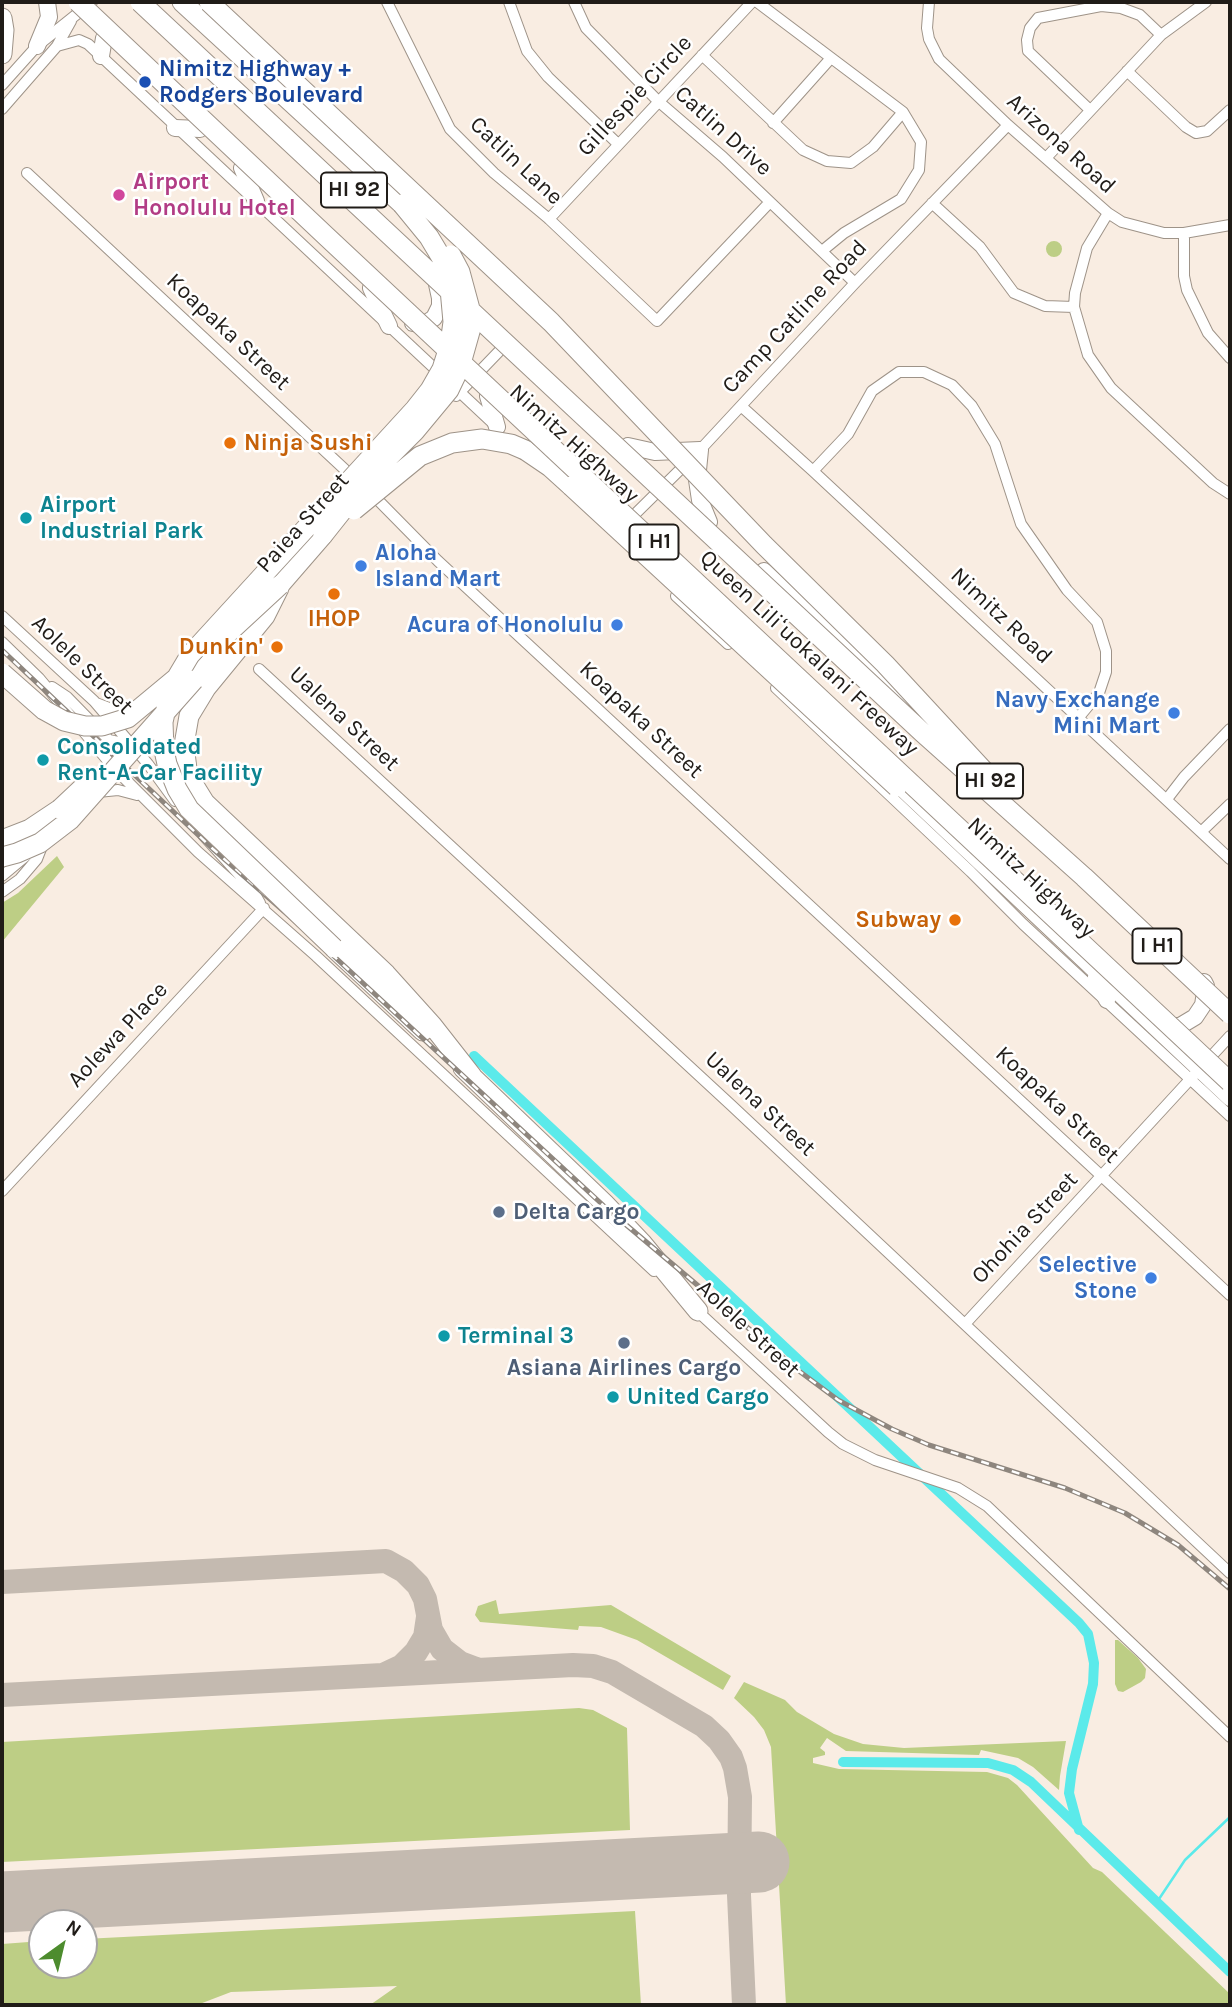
<!DOCTYPE html>
<meta charset="utf-8">
<style>
body{margin:0}
#map{position:relative;width:1232px;height:2007px;overflow:hidden;background:#f9ede2;font-family:Karla,sans-serif}
canvas{display:block}
.frame{position:absolute;inset:0;border:4px solid #201c18;pointer-events:none}
.north{position:absolute;left:28px;top:1909px;width:70px;height:70px;box-sizing:border-box;background:#fff;border:2px solid #a6a4a3;border-radius:50%;rotate:34deg;font-size:19px;font-weight:700;line-height:28px;text-align:center;color:#201c18}
.north::after{content:'';display:block;margin:auto;width:24px;height:32px;background:#4d8c2e;clip-path:polygon(50% 0,100% 100%,50% 72%,0 100%)}
</style>
<div id="map">
<canvas width="1232" height="2007"></canvas>
<div class="frame"></div>
<div class="north">N</div>
</div>
<script>
const c = document.querySelector('canvas').getContext('2d');
c.lineJoin = 'round';
function paint(path, color) {
  c.fillStyle = color;
  c.fill(path, 'evenodd');
}
function shape(rows) {
  const path = new Path2D();
  for (const r of rows) {
    if (r.length === 3) {
      path.moveTo(r[0] + r[2], r[1]);
      path.arc(r[0], r[1], r[2], 0, 2 * Math.PI);
      continue;
    }
    path.moveTo(r[0], r[1]);
    for (let i = 2; i < r.length; i += 2) path.lineTo(r[i], r[i + 1]);
  }
  return path;
}
function stroke(path, color, width, dash) {
  c.strokeStyle = color;
  c.lineWidth = width;
  c.lineCap = dash ? 'butt' : 'round';
  c.setLineDash(dash || []);
  c.stroke(path);
}
function drawText(font, color, halo, rows, align = 'center') {
  c.font = font + ' Karla,sans-serif';
  c.lineWidth = 5;
  c.setLineDash([]);
  c.textBaseline = 'middle';
  c.strokeStyle = halo;
  c.fillStyle = color;
  for (const [text, x, y, turn = 0] of rows) {
    c.save();
    c.translate(x, y);
    c.rotate((+turn || 0) * Math.PI / 180);
    c.textAlign = isNaN(turn) ? turn : align;
    if (halo) c.strokeText(text, 0, 0);
    c.fillText(text, 0, 0);
    c.restore();
  }
}
const green = shape([
 [1054,249,8],
 [57,856,64,867,2,942,2,903,18,893],
 [496,1600,499,1614,611,1605,731,1676,723,1690,637,1640,601,1627,579,1626,578,1630,480,1622,475,1615,478,1606],
 [1115,1640,1118,1640,1138,1658,1146,1669,1145,1678,1141,1682,1123,1692,1118,1691,1115,1684],
 [744,1682,785,1700,797,1712,834,1734,863,1744,904,1748,1066,1741,1060,1776,1059,1790,1033,1767,1018,1758,981,1750,979,1755,846,1751,827,1738,820,1748,825,1752,825,1755,813,1758,813,1763,839,1769,987,1772,1008,1778,1017,1785,1093,1868,1102,1872,1230,1994,1230,2005,786,2005,771,1747,764,1730,754,1717,734,1698],
 [579,1708,593,1710,627,1728,630,1830,2,1862,2,1742],
 [635,1911,641,2005,370,2005,397,1986,231,1992,197,2005,2,2005,2,1944,42,1941,42,1965,84,1965,84,1939]
]);
const stream = shape([
 [1157,1902,1185,1860,1230,1817]
]);
const canal = shape([
 [474,1056,1079,1623,1088,1634,1094,1663,1093,1684,1072,1769,1069,1793,1079,1830],
 [843,1762,988,1763,1013,1770,1031,1782,1230,1972]
]);
const taxiway = shape([
 [2,1582,386,1561,404,1571,418,1585,425,1599,431,1630,442,1649,460,1663,476,1669],
 [385,1674,402,1666,416,1652,425,1637,428,1617],
 [2,1695,573,1665,593,1666,612,1672,704,1726,719,1740,731,1757,735,1768,740,1797,739,1895,744,2005]
]);
const runway = shape([
 [2,1902,759,1862]
]);
const minor = shape([
 [387,2,450,129,494,173,549,219,657,321,770,202],
 [509,2,527,51,548,77,618,144],
 [574,2,586,28,658,101,723,157,855,283],
 [757,2,903,112,921,142,919,170,901,199,844,233,822,251],
 [929,2,927,28,929,39,939,59,1008,125,1108,213,1122,222,1164,233,1184,233,1230,225],
 [57,46,79,40,88,44,496,426],
 [702,55,803,150,827,161,851,163,873,147,903,112],
 [1127,71,1186,127,1196,133,1207,131,1230,110],
 [2,85,37,46,92,2],
 [2,109,57,46,71,21],
 [1090,110,1028,51,1027,40,1030,28,1038,18,1101,6,1121,8,1140,15,1161,35],
 [773,123,831,58],
 [1046,158,1161,35,1206,2],
 [27,173,355,479],
 [932,203,980,247,1014,293,1045,306,1074,307],
 [1108,213,1087,248,1075,293,1074,307,1088,355,1111,388,1213,483,1230,494],
 [549,219,752,2],
 [1184,233,1184,276,1187,290,1208,333,1230,358],
 [456,396,508,342],
 [741,406,813,471,1230,859],
 [813,471,848,434,872,391,899,372,924,372,952,385,972,406,995,444,1021,524,1067,590,1097,622,1106,651,1106,672,1099,693,1079,717],
 [370,492,438,561,1230,1295],
 [627,522,700,450,855,283,1008,125],
 [676,596,728,644],
 [2,616,94,701,148,764,175,801],
 [2,642,39,678,113,767,198,852,316,956,654,1271],
 [259,669,731,1105,1230,1573],
 [52,687,67,697,109,740,132,745],
 [776,688,971,872,1023,924,1230,1116],
 [96,703,109,708,122,710,135,706],
 [98,792,118,790,137,795],
 [1167,799,1184,777,1230,729],
 [1201,832,1230,804],
 [203,835,252,889,260,903],
 [2,876,32,851],
 [2,892,20,879,37,859,44,841],
 [1206,1062,1230,1036],
 [2,1191,264,908],
 [694,1308,828,1432,843,1444,875,1460,958,1488,987,1506,1230,1737],
 [965,1324,1195,1074]
]);
const primary = shape([
 [37,46,49,17,47,2],
 [101,56,104,38],
 [175,128,200,129],
 [242,168,256,201],
 [371,288,389,326],
 [413,323,423,325,434,318,440,306,440,298,435,275],
 [488,396,497,427],
 [628,446,655,452,700,450,697,480,700,500,709,522],
 [764,571,935,730],
 [891,778,1230,1098],
 [1096,977,1107,1000],
 [1164,1026,1180,1026,1195,1017,1203,1005,1206,986,1204,982]
]);
const motorway = shape([
 [182,2,402,204],
 [2,18,4,30,2,54],
 [525,450,550,467,571,486],
 [279,588,265,616,206,688,189,716,184,745,187,769,192,782,205,803,386,974,432,1025,472,1076],
 [271,595,323,535],
 [194,680,232,638],
 [2,840,30,829,60,809],
 [334,948,423,1031],
 [463,1068,604,1203,642,1243,698,1311]
]);
const rail = shape([
 [2,650,213,849,311,935,605,1207,799,1371,838,1400,892,1429,929,1445,1065,1488,1125,1513,1178,1545,1230,1589]
]);
const motorwayBridge = shape([
 [78,2,327,237,1230,1082],
 [140,2,923,733,1084,877,1230,1014],
 [209,2,551,322,764,545,885,664,997,785],
 [571,486,897,787],
 [354,510,420,456,452,443,482,439,511,444,525,450],
 [323,535,369,477,415,431,449,390,460,367,471,328,470,309,460,272,451,255],
 [214,646,280,585],
 [2,673,44,710,64,721,85,726,102,726,128,718,175,679],
 [60,809,93,778],
 [2,857,17,853,40,843,70,820,194,680],
 [334,948,189,809,177,789,167,764,164,750,163,722,171,687,190,655,415,409,430,390,442,369,450,344,453,322,449,278,441,257,429,237,402,204]
]);
const markers = [
 [145,82,7,"#1a4fb4"],
 [119,195,7,"#d1479c"],
 [230,443,7,"#e8710a"],
 [26,518,7,"#0f9aa8"],
 [361,566,7,"#3f7fe0"],
 [334,594,7,"#e8710a"],
 [617,625,7,"#3f7fe0"],
 [277,647,7,"#e8710a"],
 [1174,713,7,"#3f7fe0"],
 [43,760,7,"#0f9aa8"],
 [955,920,7,"#e8710a"],
 [499,1212,7,"#5c6f8a"],
 [1151,1278,7,"#3f7fe0"],
 [444,1336,7,"#0f9aa8"],
 [624,1343,7,"#5c6f8a"],
 [613,1397,7,"#0f9aa8"]
];
const shields = [
 [354,190,66],
 [654,542,49],
 [990,781,66],
 [1157,946,49]
];
const shieldNames = [
 ["HI 92",354,190],
 ["I H1",654,542],
 ["HI 92",990,781],
 ["I H1",1157,946]
];
const transitNames = [
 ["Nimitz Highway +",159,69],
 ["Rodgers Boulevard",159,95]
];
const streetNames = [
 ["Gillespie Circle",635,96,-47],
 ["Catlin Drive",723,131,42],
 ["Arizona Road",1061,144,42],
 ["Catlin Lane",516,161,43],
 ["Camp Catline Road",795,317,-47],
 ["Koapaka Street",228,332,43],
 ["Nimitz Highway",574,444,42],
 ["Paiea Street",303,523,-48],
 ["Nimitz Road",1001,616,43],
 ["Queen Liliʻuokalani Freeway",809,653,43],
 ["Aolele Street",82,665,44],
 ["Ualena Street",344,719,43],
 ["Koapaka Street",641,720,43],
 ["Nimitz Highway",1031,878,43],
 ["Aolewa Place",118,1035,-47],
 ["Ualena Street",760,1104,43],
 ["Koapaka Street",1057,1105,43],
 ["Ohohia Street",1025,1228,-47],
 ["Aolele Street",748,1329,43]
];
const hotelNames = [
 ["Airport",133,182],
 ["Honolulu Hotel",133,208]
];
const foodNames = [
 ["Ninja Sushi",244,443,"left"],
 ["IHOP",334,619,"center"],
 ["Dunkin'",263,647],
 ["Subway",941,920]
];
const cultureNames = [
 ["Airport",40,505],
 ["Industrial Park",40,531],
 ["Consolidated",57,747],
 ["Rent-A-Car Facility",57,773],
 ["Terminal 3",458,1336],
 ["United Cargo",627,1397]
];
const shopNames = [
 ["Aloha",375,553,"left"],
 ["Island Mart",375,579,"left"],
 ["Acura of Honolulu",603,625],
 ["Navy Exchange",1160,700],
 ["Mini Mart",1160,726],
 ["Selective",1137,1265],
 ["Stone",1137,1291]
];
const serviceNames = [
 ["Delta Cargo",513,1212],
 ["Asiana Airlines Cargo",624,1368,"center"]
];
paint(green, '#bdce85');
stroke(stream, '#5beaea', 2.5);
stroke(canal, '#5beaea', 10);
stroke(taxiway, '#c4bab0', 24);
stroke(runway, '#c4bab0', 61);
stroke(minor, '#9e9388', 12);
stroke(primary, '#9e9388', 18);
stroke(motorway, '#9e9388', 21);
stroke(minor, '#fff', 10);
stroke(primary, '#fff', 16);
stroke(motorway, '#fff', 19);
stroke(rail, '#8e867e', 5);
stroke(rail, '#fff', 2.5, [8]);
stroke(motorwayBridge, '#9e9388', 21, []);
stroke(motorwayBridge, '#fff', 19);
for (const [x, y, r, color] of markers) {
  const dot = new Path2D();
  dot.arc(x, y, r, 0, 2 * Math.PI);
  c.fillStyle = color;
  c.fill(dot);
  stroke(dot, '#fff', 2.5);
}
for (const [x, y, w] of shields) {
  const box = new Path2D();
  box.roundRect(x - w / 2, y - 17.5, w, 35, 5);
  c.fillStyle = '#fff';
  c.fill(box);
  stroke(box, '#201c18', 2);
}
drawText('bold 21px', '#201c18', null, shieldNames);
drawText('bold 23px', '#164399', '#fff', transitNames, 'left');
drawText('23px', '#201c18', '#fff', streetNames);
drawText('bold 23px', '#b23c85', '#fff', hotelNames, 'left');
drawText('bold 23px', '#c56008', '#fff', foodNames, 'right');
drawText('bold 23px', '#0d838f', '#fff', cultureNames, 'left');
drawText('bold 23px', '#366cbe', '#fff', shopNames, 'right');
drawText('bold 23px', '#4e5e75', '#fff', serviceNames, 'left');
</script>
